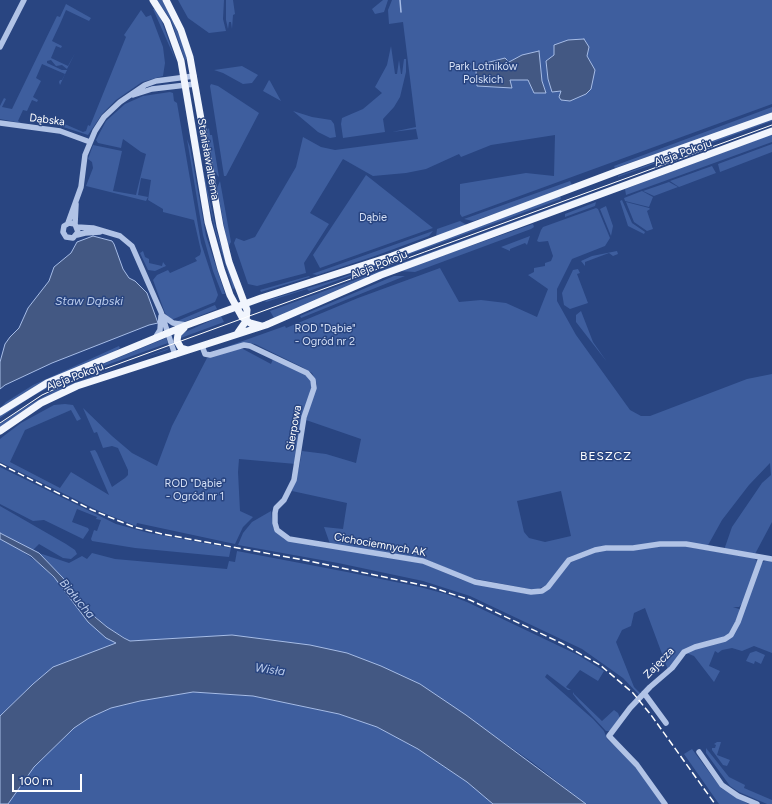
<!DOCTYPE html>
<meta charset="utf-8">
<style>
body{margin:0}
#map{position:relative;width:772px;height:804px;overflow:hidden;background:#294581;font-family:Figtree,sans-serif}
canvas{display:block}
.scale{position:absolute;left:12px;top:774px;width:70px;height:18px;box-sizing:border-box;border:2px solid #fff;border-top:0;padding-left:5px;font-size:12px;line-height:14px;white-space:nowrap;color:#fff;-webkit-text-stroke:3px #294581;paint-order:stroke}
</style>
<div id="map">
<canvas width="772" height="804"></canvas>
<div class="scale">100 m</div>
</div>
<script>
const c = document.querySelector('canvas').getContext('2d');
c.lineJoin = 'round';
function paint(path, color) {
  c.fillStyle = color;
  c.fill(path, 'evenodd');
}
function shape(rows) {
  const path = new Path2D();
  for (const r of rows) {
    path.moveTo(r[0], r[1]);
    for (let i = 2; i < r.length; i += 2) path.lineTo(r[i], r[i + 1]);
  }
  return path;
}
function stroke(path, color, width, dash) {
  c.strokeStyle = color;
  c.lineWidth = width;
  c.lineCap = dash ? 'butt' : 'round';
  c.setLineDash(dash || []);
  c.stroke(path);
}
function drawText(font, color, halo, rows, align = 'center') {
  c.font = font + ' Figtree,sans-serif';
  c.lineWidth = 3;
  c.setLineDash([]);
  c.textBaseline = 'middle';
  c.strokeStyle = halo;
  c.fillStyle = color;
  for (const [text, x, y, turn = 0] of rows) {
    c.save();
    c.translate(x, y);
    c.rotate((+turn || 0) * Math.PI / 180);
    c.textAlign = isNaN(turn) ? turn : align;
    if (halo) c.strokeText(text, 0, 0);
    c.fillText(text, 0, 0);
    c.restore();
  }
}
const green = shape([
 [157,0,162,0,167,9,181,39,187,59,185,60,171,20],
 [178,0,224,0,223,19,226,31,209,33,188,18],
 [226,0,233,0,235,14,233,15,232,29,231,22,229,22,228,29,226,20],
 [383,0,388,0,384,12,375,14,372,9],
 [392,0,772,0,772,104,462,217,460,214,460,184,526,173,554,176,555,135,491,145,461,157,459,154,426,169,406,173,373,176,343,159,310,213,329,224,304,263,306,273,257,286,248,284,234,243,236,238,244,241,255,237,296,167,303,137,321,147,335,150,418,139,416,129,392,132,416,127,403,22,389,24,388,10],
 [66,4,91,18,89,21,66,10,60,24,52,41,62,46,61,48,56,46,51,58,68,66,75,53,67,69,62,65,56,66,51,60,47,61,47,63,62,70,67,70,60,85,59,82,60,80,62,80,65,74,42,64,36,78,41,81,33,97,38,100,37,102,32,100,27,111,23,110,18,121,21,123,0,119,0,106,4,98,6,99,2,107,12,109,57,16,60,17],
 [153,9,156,9,162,22,176,61],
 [141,10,146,17,151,15,163,47,165,63,163,76,142,82,116,100,102,114,88,135,60,126,60,122,83,132,86,131,88,125,90,126,126,37,124,35],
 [391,46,395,74,397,74,399,60,401,74,402,74,404,59,406,59,406,72,400,97,394,107,383,119,385,132,343,138,341,124,342,118,363,109,382,93,375,87,387,65],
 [242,66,258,75,252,83,243,84,223,73,214,70],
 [269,80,270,81,281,101,263,91],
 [211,84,218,86,259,113,226,176,224,176,210,86],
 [190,91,203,169,216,230,235,288,233,289,215,230,202,170],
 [170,92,173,93,174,101,177,103,201,243,218,295,215,302,171,320,165,313,153,280,157,275,168,270,170,273,197,261,195,258,200,255,201,251,194,220,163,212,163,209,148,200,151,180,141,178,138,195,148,197,146,201,86,186,93,168,92,162,88,159,93,145,122,151,113,191,136,195,146,154,141,152,123,139,121,148,98,143,96,140,106,121,125,104,143,96],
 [772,107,772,114,615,168,614,166],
 [293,111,312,117,331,120,334,124,336,137,330,138,318,132],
 [772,119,772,121,618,177,618,176],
 [209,128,210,135,212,135,219,177,214,172,207,130],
 [772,134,772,142,626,195,625,189],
 [187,139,190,147,206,236,225,294,222,294,213,271,203,235],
 [772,144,772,152,720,172,718,164],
 [712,166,716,173,679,187,670,181],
 [366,175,433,228,320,268,313,255],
 [220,181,231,242,228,247,217,188],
 [570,181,572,185,536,200,473,221,464,219],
 [669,182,678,187,654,196,643,191],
 [642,191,653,197,649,207,625,201,624,198],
 [592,193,593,195,274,318,270,311],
 [560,196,561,199,309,291,307,289,266,302,265,301,338,279],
 [622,200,632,223,645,232,644,234,628,226,620,201],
 [596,202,595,206,565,217,565,214],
 [626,202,649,208,650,209,647,211,653,229,647,231,634,222],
 [606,206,613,226,611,236,600,209],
 [596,208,598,209,610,238,605,246,572,259,557,289,557,301,576,335,630,410,641,416,650,416,747,379,772,374,772,522,755,554,724,550,732,527,762,483,771,475,770,463,749,485,722,520,707,547,612,545,598,547,569,557,547,585,535,590,471,578,425,559,330,544,324,527,343,529,347,503,292,491,299,468,302,451,326,454,356,463,361,439,306,420,317,384,312,373,302,367,255,344,248,343,209,353,285,326,286,328,358,298,440,268,459,302,481,300,506,303,537,317,548,289,528,275,534,272,534,268,545,266,545,263,551,261,553,256,548,241,539,242,537,241,541,230,543,227],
 [561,491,571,536,545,542,529,538,524,532,517,501],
 [460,221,467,225,436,237,437,229],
 [533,224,534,227,531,229,415,272,399,271],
 [433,231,429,236,375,256,317,275,312,274],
 [530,236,527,245,525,243,510,249,510,251,501,247],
 [143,251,145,257,149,259,149,263,162,266,163,262,166,266,155,271,148,270,140,253],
 [617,251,618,254,613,256,609,253,585,262,585,266,581,261,592,256],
 [578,269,580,273,577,274,588,303,570,309,564,305,562,293,573,270],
 [309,276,310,277,261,292,260,290],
 [394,276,405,276,301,318,300,316],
 [215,305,217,309,184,322,175,322],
 [581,311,593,342,607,362,576,322,576,315],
 [221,316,224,322,178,339,181,334],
 [166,338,168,343,57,383,31,397,0,418,0,415,45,388],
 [119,346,120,348,112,353,44,382,0,408,6,402,33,385],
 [170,348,167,350,128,363,65,388,28,408,0,427,0,424,20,410,57,389],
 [238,349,243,349,271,364,273,359,306,375,312,382,311,391,302,419,296,464,239,459,238,472,240,511,253,517,243,527,235,544,137,523,136,526,99,511,0,462,0,439,5,435,21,423,54,405,65,404,73,405,81,419,77,421,71,410,25,430,10,462,60,488,71,472,109,495,90,451,95,450,97,453,112,487,125,478,128,475,128,470,118,448,112,446,103,448,97,432,94,433,83,408,112,436,132,453,157,466,172,426,207,358],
 [0,467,116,524,149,533,231,548,229,557,135,548,92,541,91,539,94,530,97,531,101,520,96,519,97,517,77,509,72,522,88,528,89,530,83,539,44,520,33,521,0,504],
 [0,506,66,544,75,550,77,554,71,559,63,558,39,544,33,550,0,533],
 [271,511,273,527,276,531,284,539,289,541,422,563,462,580,527,594,553,585,569,563,598,551,676,545,754,558,757,561,743,603,739,607,733,607,739,609,739,613,732,632,726,637,697,644,668,670,645,608,634,613,631,626,622,630,616,642,634,687,643,696,641,697,623,678,582,649,470,596,423,581,338,563,238,545,243,533,252,522],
 [0,539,16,547,40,564,66,590,88,622,116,643,33,684,0,716],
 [237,551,347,572,420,587,446,594,467,602,578,655,604,671,598,681,580,670,566,687,571,690,568,690,547,674,545,677,593,719,604,731,607,739,627,756,663,804,586,804,532,762,420,684,199,638,130,641,107,627,96,617,63,578,39,553,69,563,82,556,87,559,92,553,115,559,227,569,229,561,235,562],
 [765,561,772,561,772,653,754,646,742,651,732,648,722,650,718,653,715,651,709,666,720,671,714,682,694,656,684,652,731,635,761,563],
 [756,651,765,655,761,664,755,661,754,664,746,661,750,653],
 [193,692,253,696,339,714,377,727,418,749,467,782,493,804,8,804,34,767,74,728,89,718,111,708,140,701],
 [574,692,574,694,602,721,614,710,618,713,620,718,610,731,606,731,579,702,573,694],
 [717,742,721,742,717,755,730,760,727,766,723,765,712,750,712,748,715,748,716,745,714,744],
 [706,748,729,777,745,785,744,788,772,800,772,804,767,804,739,792,730,786,706,753],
 [692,749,721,788,748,804,719,804,684,754]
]);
const water = shape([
 [584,39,589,47,587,56,595,70,591,89,586,94,570,101,561,100,559,97,561,91,552,92,548,79,546,61,554,55,554,45,568,40,584,39],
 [539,51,542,81,546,93,534,93,528,80,510,80,512,88,477,86,476,71,482,64,505,58,509,62,522,55,539,51],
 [93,236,112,241,114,244,123,269,129,278,135,281,147,293,158,323,149,325,52,363,5,385,0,389,0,362,5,344,10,337,19,328,28,308,49,281,54,267,71,253,77,242,93,236],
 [0,533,39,553,63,578,95,617,107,627,124,638,130,641,232,635,310,645,347,653,381,666,420,684,466,715,586,804,493,804,467,782,418,749,377,727,339,714,253,696,193,692,140,701,111,708,89,718,74,728,34,767,8,804,0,804,0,716,33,684,53,667,116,643,106,638,88,622,54,577,31,556,0,539,0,533]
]);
const stream = shape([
 [400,0,401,12]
]);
const minor = shape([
 [0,47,24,0],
 [133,95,152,89,195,84],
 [0,123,60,131,90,142],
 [68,223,81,187,85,155,95,131,104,117,120,102,145,85,156,81,194,76],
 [75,224,69,223,64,226,63,232,66,237,73,238,78,232,75,224,76,204],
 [77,227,93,228,120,236,132,246,161,312,175,355],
 [77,235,85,233,100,232],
 [163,316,173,323,186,325],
 [155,338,160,330,161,316],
 [202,346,205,354,210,355,244,345,250,346,307,373,313,380,314,388,304,417,294,480,284,500,276,508,275,513,275,523,277,530,289,539,423,561,475,582,531,592,542,591,548,587,569,560,595,550,606,548,633,548,660,544,686,544,772,559],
 [644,693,666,723],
 [699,752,722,785,738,796,757,804],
 [665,804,637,765,609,736,630,708,650,687,672,668,684,652,695,647,725,639,731,635,738,622,761,558]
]);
const major = shape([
 [153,0,167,22,181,61,208,222,221,269,230,295,242,317,250,323,261,326],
 [166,0,181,30,190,57,220,226,229,262,247,310,246,321,237,334],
 [184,328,178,334,177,341,181,348,188,350],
 [0,412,47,383,187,325,261,298,392,256,618,171,772,116],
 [0,431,41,403,77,386,266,325,381,275,772,131]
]);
const tram = shape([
 [0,423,42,395,77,379,772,125]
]);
const rail = shape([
 [0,464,92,510,134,527,162,534,309,561,431,587,470,600,561,643,600,665,633,693,651,715,715,804]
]);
const parkNames = [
 ["Park Lotników",483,67],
 ["Polskich",483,80],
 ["Dąbie",373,218],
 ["ROD \"Dąbie\"",325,329],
 ["- Ogród nr 2",325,342],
 ["ROD \"Dąbie\"",195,484],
 ["- Ogród nr 1",195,497]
];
const streetNames = [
 ["Dąbska",47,120,7],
 ["Aleja Pokoju",683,153,-20],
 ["Stanisława Lema",208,159,80],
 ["Aleja Pokoju",379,265,-22],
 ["Aleja Pokoju",75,377,-21],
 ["Sierpowa",294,428,-80],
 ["Cichociemnych AK",380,545,10],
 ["Zajęcza",659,663,-46]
];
const waterNames = [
 ["Staw Dąbski",89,301],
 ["Białucha",77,599,50],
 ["Wisła",270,670,8]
];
const neighbourhoodNames = [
 ["BESZCZ",606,456]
];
paint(green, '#3e5e9e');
paint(water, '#435883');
stroke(water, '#a6bce6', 1);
stroke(stream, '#a6bce6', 1.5);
stroke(minor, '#b1c3e6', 5.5);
stroke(major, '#f1f5fd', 7);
stroke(tram, '#fff', 1);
stroke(rail, '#fff', 1.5, [7, 3]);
drawText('11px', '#d4dff5', '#294581', parkNames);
drawText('11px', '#fff', '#294581', streetNames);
drawText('italic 12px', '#bccded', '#294581', waterNames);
c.letterSpacing = '1px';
drawText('12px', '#fff', '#294581', neighbourhoodNames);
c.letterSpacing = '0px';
</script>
